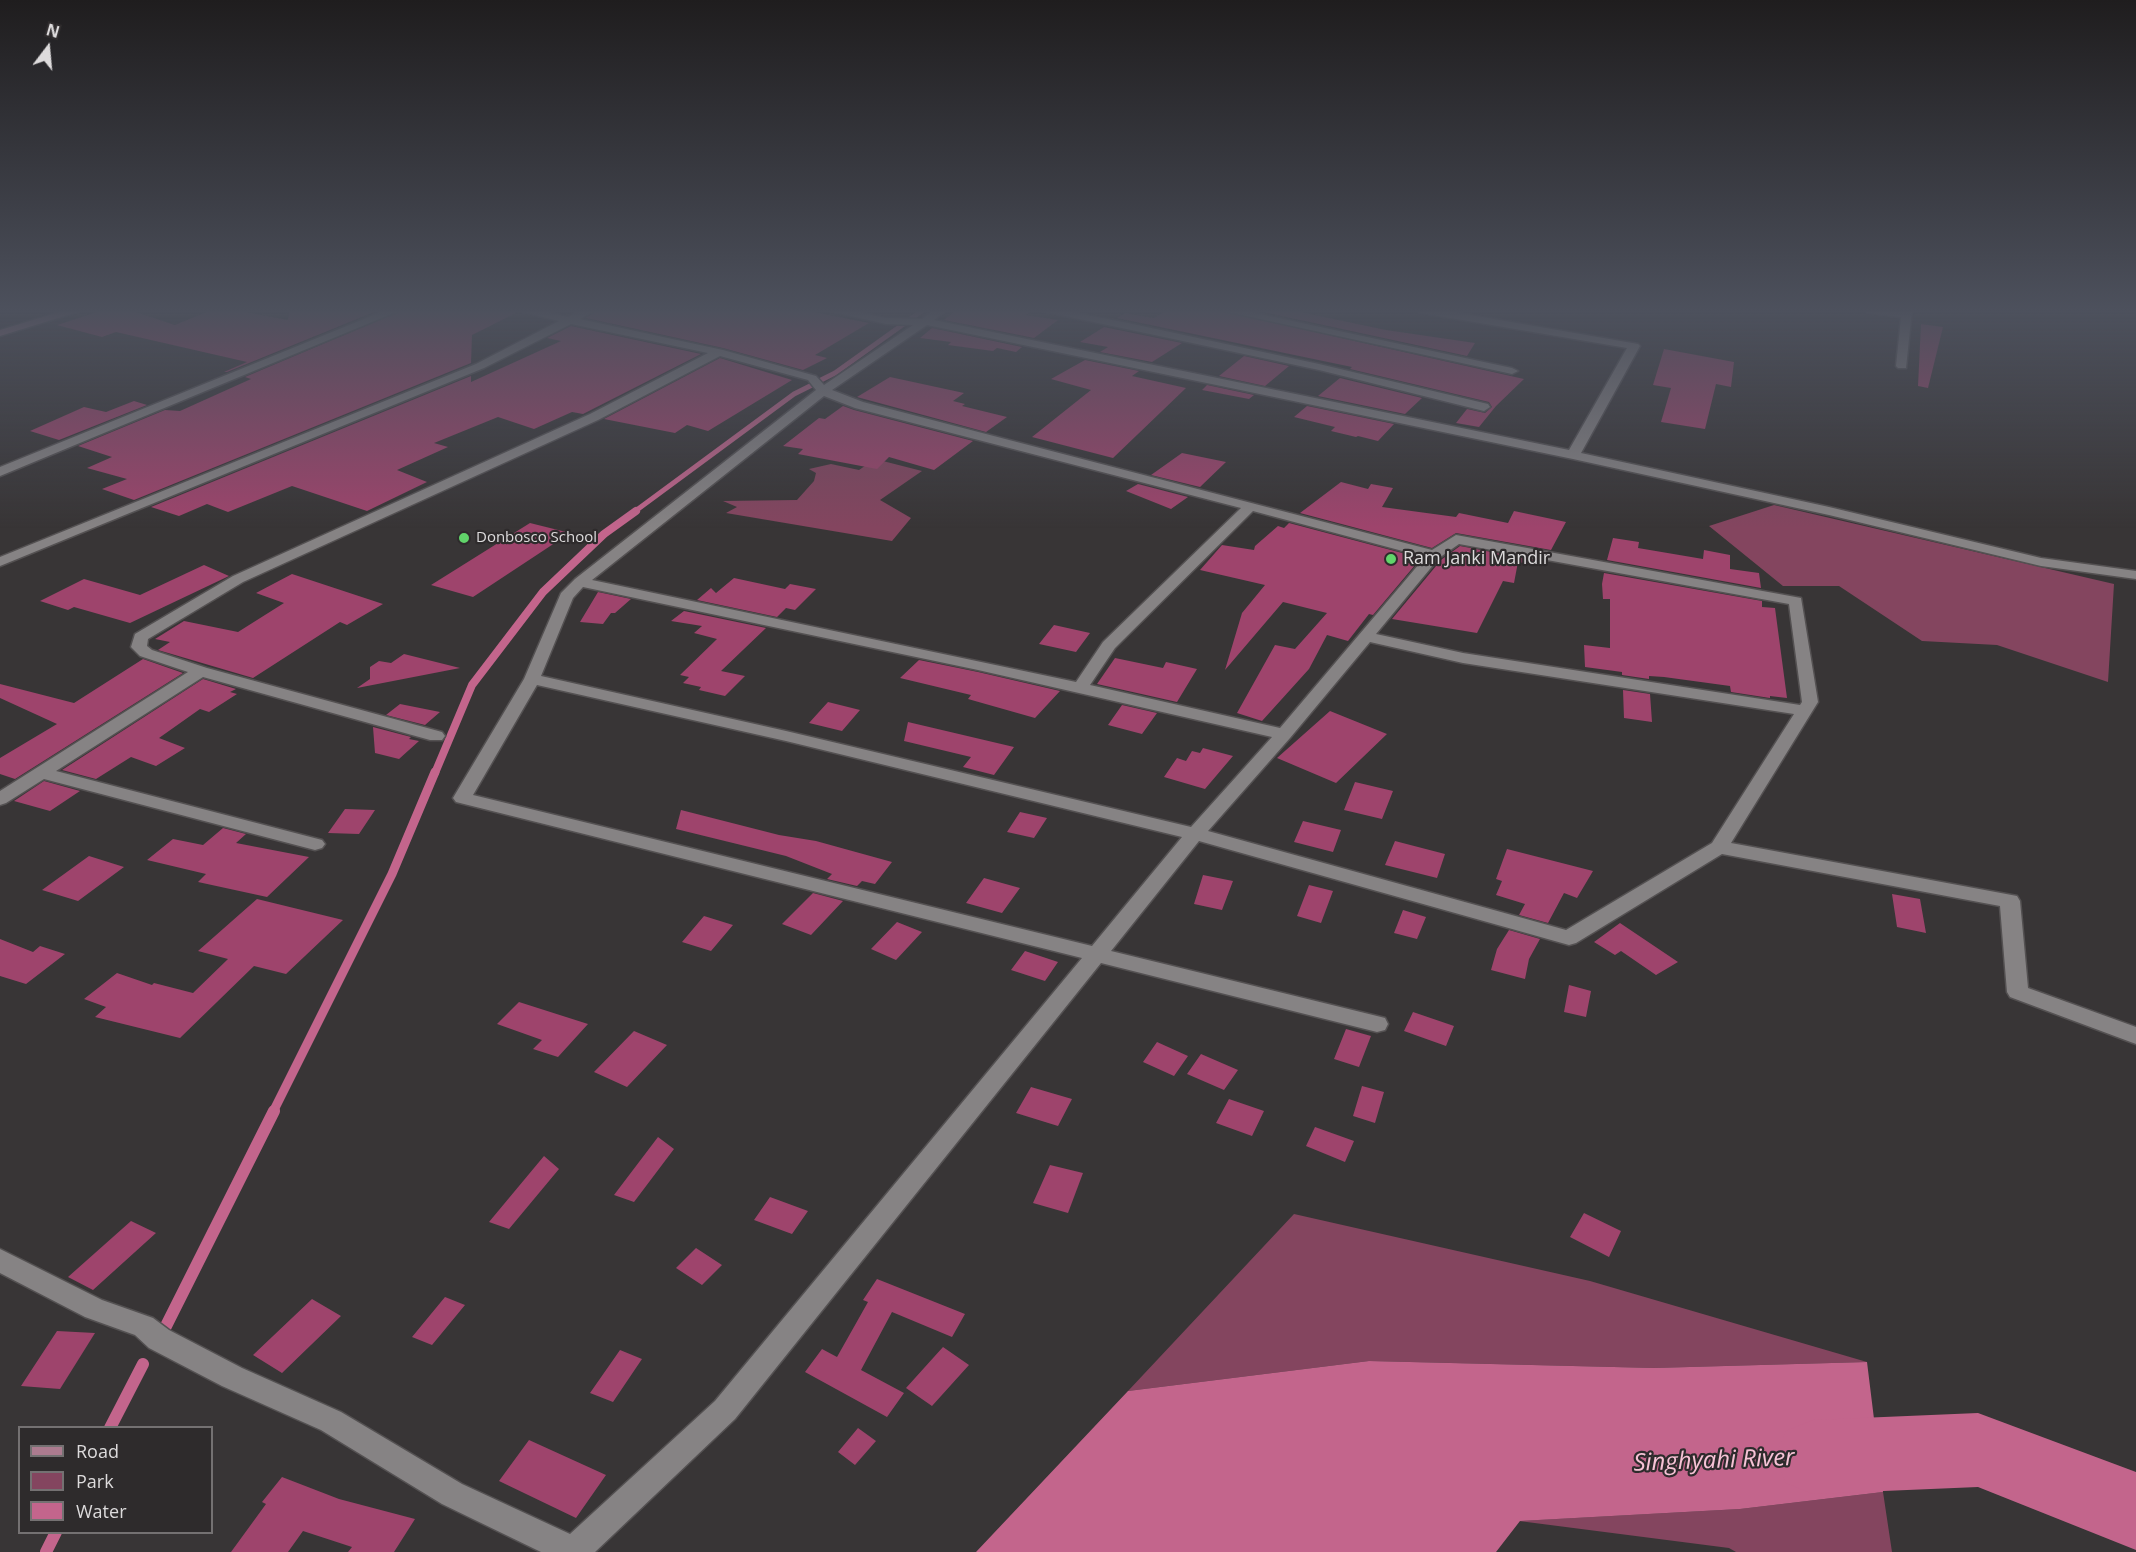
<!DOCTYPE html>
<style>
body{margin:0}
#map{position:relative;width:2136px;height:1552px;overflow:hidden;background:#383536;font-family:"Open Sans",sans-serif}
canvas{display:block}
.legend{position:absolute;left:18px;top:1426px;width:195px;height:108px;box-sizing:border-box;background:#2e2b2c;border:2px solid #747172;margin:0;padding:8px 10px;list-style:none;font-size:18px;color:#dddbdc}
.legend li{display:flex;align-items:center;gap:12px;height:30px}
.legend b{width:30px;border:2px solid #747172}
.north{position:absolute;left:18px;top:18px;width:60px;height:60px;-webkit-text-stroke:4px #2e2b2c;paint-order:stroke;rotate:16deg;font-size:16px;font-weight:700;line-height:24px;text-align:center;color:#dddbdc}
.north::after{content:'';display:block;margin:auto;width:21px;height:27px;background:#dddbdc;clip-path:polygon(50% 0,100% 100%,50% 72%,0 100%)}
</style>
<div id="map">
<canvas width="2136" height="1552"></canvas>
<ul class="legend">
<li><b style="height:8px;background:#ac7b8f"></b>Road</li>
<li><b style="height:16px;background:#84455f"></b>Park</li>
<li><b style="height:16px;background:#c3658c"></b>Water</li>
</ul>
<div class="north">N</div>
</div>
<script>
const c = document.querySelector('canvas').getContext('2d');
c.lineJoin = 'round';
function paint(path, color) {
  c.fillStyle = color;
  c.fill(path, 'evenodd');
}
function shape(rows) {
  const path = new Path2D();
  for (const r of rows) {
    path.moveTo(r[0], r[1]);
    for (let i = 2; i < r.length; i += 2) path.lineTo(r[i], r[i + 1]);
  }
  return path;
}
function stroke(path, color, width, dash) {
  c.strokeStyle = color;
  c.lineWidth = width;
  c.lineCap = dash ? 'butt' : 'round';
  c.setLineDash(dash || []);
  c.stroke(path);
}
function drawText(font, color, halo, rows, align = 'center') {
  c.font = font + ' "Open Sans",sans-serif';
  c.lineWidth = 4.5;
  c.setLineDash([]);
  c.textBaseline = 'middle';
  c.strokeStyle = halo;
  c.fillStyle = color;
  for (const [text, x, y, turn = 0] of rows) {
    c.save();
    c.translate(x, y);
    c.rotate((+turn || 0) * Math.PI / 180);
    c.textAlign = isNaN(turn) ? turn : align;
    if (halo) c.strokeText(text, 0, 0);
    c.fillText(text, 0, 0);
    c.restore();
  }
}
const green = shape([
 [875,459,922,471,880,500,911,518,892,541,726,513,737,507,723,501,797,500,814,481,816,473,809,469,831,464,859,470],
 [1774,505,2114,584,2108,682,1997,645,1922,641,1839,586,1783,586,1709,526],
 [1294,1214,1590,1281,1867,1362,1654,1368,1369,1361,1128,1391],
 [1883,1492,1892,1552,1736,1552,1729,1548,1519,1521,1740,1509]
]);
const water = shape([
 [1369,1361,1654,1368,1867,1362,1883,1492,1740,1509,1520,1521,1496,1552,976,1552,1128,1391]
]);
const streamFar3 = shape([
 [909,320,923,310],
 [819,381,835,373,905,323],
 [634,512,794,394,812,385]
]);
const streamFar2 = shape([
 [435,773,472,685,543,592,604,534,636,511]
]);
const streamFar1 = shape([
 [273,1112,392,874,435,772]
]);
const stream = shape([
 [161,1336,274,1111],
 [110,1428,143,1364],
 [46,1552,56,1532]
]);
const river = shape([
 [1978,1413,2136,1472,2136,1550,1978,1487,1813,1494,1786,1483,1775,1457,1786,1431,1813,1420,1978,1413]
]);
const building = shape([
 [103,310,130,310,175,325,211,310,235,310,288,320,289,310,379,310,227,372,224,372,247,362,116,332,102,337,57,325],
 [403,310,513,310,516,313,472,335,471,363,134,500,102,489,127,479,87,468,112,457,78,446,165,410,180,411,251,379,245,377],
 [597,310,804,310,869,323,815,355,827,358,803,370,723,348,586,318],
 [956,310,1033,310,1026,315,1058,320,1034,338,944,320],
 [1167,310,1217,310,1524,379,1496,406,1479,427,1456,423,1467,409,1485,413,1492,407,1489,402,1350,369,1352,367,1117,318,1125,313,1154,318],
 [1254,310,1291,310,1386,330,1475,343,1467,356],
 [1921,324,1943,327,1928,388,1918,386],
 [571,326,701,354,583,414,572,412,534,429,498,417,434,443,448,447,397,470,427,482,367,511,292,486,228,512,207,504,179,516,151,507,471,376,471,382,561,341,547,338],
 [1104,327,1182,343,1152,362,1100,352,1108,347,1080,342],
 [932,328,1022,347,1016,352,997,348,993,351,948,345,951,342,920,338],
 [1664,349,1734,362,1731,387,1716,384,1705,429,1661,422,1671,388,1653,385],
 [1244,356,1289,366,1265,386,1219,376],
 [720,358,792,380,708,431,687,425,675,433,604,419],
 [1085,360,1139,371,1132,376,1186,388,1113,458,1032,437,1091,390,1051,379],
 [890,377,964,393,953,401,965,404,962,406,1007,417,986,432,857,397],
 [1340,378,1422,398,1405,414,1318,396],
 [1207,385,1254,395,1249,399,1202,390],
 [134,401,147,405,59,440,30,431,84,407,106,412],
 [843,406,854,410,973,441,934,470,889,457,877,469,798,454,803,449,783,446,819,418,825,419],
 [1307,406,1394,424,1378,441,1358,436,1356,437,1331,431,1335,427,1294,417],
 [1182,453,1226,462,1200,487,1151,475],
 [1341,482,1368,489,1371,484,1393,488,1382,507,1456,517,1459,513,1508,523,1514,511,1566,522,1551,550,1456,533,1432,548,1300,513],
 [1138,484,1188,497,1171,509,1126,491],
 [530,523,570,533,473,597,431,585],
 [1289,523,1421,558,1373,615,1369,614,1348,641,1327,635,1309,669,1262,721,1237,713,1275,645,1295,649,1327,613,1283,602,1225,670,1242,613,1265,585,1200,570,1222,545,1254,550,1255,546,1278,526,1284,528],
 [1613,538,1639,542,1638,548,1703,559,1704,550,1730,555,1730,569,1759,573,1761,588,1607,560],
 [1460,546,1544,562,1542,566,1518,562,1514,583,1503,581,1477,633,1392,619,1441,560],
 [204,565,229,576,130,623,74,607,68,610,40,601,84,579,140,595],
 [1604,573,1762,601,1762,607,1775,608,1787,698,1770,696,1770,698,1731,692,1730,686,1664,677,1649,676,1649,679,1622,675,1622,672,1585,667,1584,645,1610,648,1610,599,1603,599,1602,584],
 [292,574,383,604,347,625,340,622,253,678,158,650,170,642,155,639,184,621,238,632,284,603,256,593],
 [734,578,785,589,790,584,816,589,795,610,786,608,777,617,697,600,711,588,716,593],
 [598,592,631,599,615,613,611,613,603,624,580,622],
 [684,611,766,628,721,671,745,676,725,696,699,690,701,687,683,683,689,677,680,675,717,639,694,633,702,626,671,621],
 [1054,625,1090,633,1076,652,1039,644],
 [404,654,460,668,357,688,370,679,370,667,379,661,391,663],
 [1115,658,1163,668,1166,662,1197,669,1177,702,1097,684],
 [143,659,183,673,15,779,0,774,0,758,57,724,0,698,0,684,74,703],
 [919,660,978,672,1060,691,1035,718,968,699,971,695,900,678],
 [203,679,236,689,230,692,237,694,209,712,200,709,159,738,185,748,156,766,131,757,96,779,62,770],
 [1623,690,1650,694,1652,722,1624,718],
 [828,702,860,710,842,731,809,723],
 [400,704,440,712,425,725,386,715],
 [1122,705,1157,713,1142,734,1108,725],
 [1330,711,1387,734,1336,783,1277,758],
 [908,722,1014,747,994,775,963,767,971,757,904,741],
 [373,727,411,737,409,739,419,741,399,759,375,753],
 [1203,748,1233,756,1205,789,1164,777,1177,758,1186,761,1192,751,1200,753],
 [44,781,80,791,50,811,14,801],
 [1355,782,1393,791,1382,819,1344,810],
 [345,809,375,810,359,834,328,833],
 [681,810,779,835,816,841,892,862,875,884,862,881,857,886,827,879,832,874,786,856,676,829],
 [1020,812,1047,818,1034,838,1007,832],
 [1303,821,1341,830,1333,852,1294,842],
 [223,828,246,834,236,843,309,857,267,897,198,882,206,874,147,860,173,839,203,845],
 [1395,841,1445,854,1437,878,1385,865],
 [1507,849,1593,871,1577,898,1564,893,1548,923,1519,915,1525,904,1496,895,1502,881,1496,879],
 [89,856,124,867,78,901,42,890],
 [1203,875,1233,881,1222,910,1194,904],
 [984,878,1020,888,1002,913,966,903],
 [1309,885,1333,891,1321,923,1297,916],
 [813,893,843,901,811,935,782,924],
 [1892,894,1920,899,1926,933,1897,927],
 [257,899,343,920,286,974,254,966,180,1038,95,1017,106,1007,84,999,117,973,152,985,154,983,193,993,228,959,198,951],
 [1403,910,1426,917,1417,939,1394,933],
 [704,916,733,925,711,951,682,942],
 [897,922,922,932,896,960,871,949],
 [1620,923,1678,962,1656,975,1621,951,1615,955,1594,942],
 [1509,930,1540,939,1529,959,1525,979,1491,970,1497,949],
 [0,939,33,952,40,946,65,954,26,984,0,976],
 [1025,951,1058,962,1045,981,1011,970],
 [1569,985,1591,991,1586,1017,1564,1012],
 [519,1002,588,1024,558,1057,533,1049,542,1040,497,1024],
 [1413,1012,1454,1026,1446,1046,1404,1031],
 [1346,1029,1371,1036,1359,1067,1334,1059],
 [634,1031,667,1045,627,1087,594,1072],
 [1157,1042,1188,1056,1174,1076,1143,1062],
 [1201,1054,1238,1070,1224,1090,1187,1074],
 [1362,1086,1384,1092,1375,1123,1353,1116],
 [1031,1087,1072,1099,1058,1126,1016,1113],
 [1229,1099,1264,1111,1252,1136,1216,1123],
 [1315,1127,1354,1141,1345,1162,1306,1146],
 [658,1137,674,1149,634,1202,614,1195],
 [544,1156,559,1169,509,1229,489,1222],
 [1050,1165,1083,1173,1068,1213,1033,1203],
 [770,1197,808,1211,792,1234,754,1220],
 [1584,1213,1621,1231,1609,1257,1570,1237],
 [131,1221,156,1233,93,1290,68,1277],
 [696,1248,722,1265,702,1285,676,1268],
 [877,1279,965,1314,952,1337,892,1312,861,1370,904,1393,887,1417,805,1372,822,1349,837,1357,868,1302,863,1300],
 [445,1297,465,1305,432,1345,412,1337],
 [312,1299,341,1316,282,1373,253,1355],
 [57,1331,95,1333,60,1389,21,1386],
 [943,1347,969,1365,932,1406,906,1388],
 [620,1350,642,1359,613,1402,590,1393],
 [858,1428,876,1441,855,1465,838,1452],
 [529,1440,606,1475,576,1518,499,1481],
 [282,1477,339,1499,415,1519,394,1552,348,1552,352,1547,303,1531,288,1552,231,1552,266,1504,262,1502]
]);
const minor = shape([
 [386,310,401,310,0,476,0,467,386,310],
 [515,310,537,310,568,317,581,310,595,310,580,319,723,350,816,376,824,385,913,325,886,324,825,310,848,310,886,318,922,319,934,310,947,310,934,320,1569,450,1627,348,1421,313,1416,310,1442,310,1638,344,1640,346,1581,453,1829,507,2041,558,2136,571,2136,579,2041,566,1829,515,1573,459,927,325,832,390,863,402,1432,550,1456,535,1801,598,1818,702,1731,843,2017,896,2020,901,2028,988,2136,1027,2136,1044,2010,997,2007,992,2000,906,1722,854,1576,943,1569,945,1199,841,1111,951,1377,1016,1385,1018,1388,1024,1385,1030,1377,1032,1101,963,735,1419,595,1552,541,1552,442,1504,321,1430,222,1386,149,1348,135,1335,85,1317,0,1273,0,1249,102,1300,153,1318,169,1330,242,1368,341,1412,462,1484,570,1534,715,1401,1082,958,456,802,453,798,524,679,561,593,575,579,816,390,808,380,720,356,598,420,243,582,148,639,147,646,152,650,207,668,442,732,445,736,442,740,430,740,203,677,56,771,322,840,325,844,322,848,315,850,44,779,6,803,0,805,0,791,188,672,140,656,131,647,135,634,233,576,590,414,708,353,571,324,484,368,0,566,0,557,476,364,559,321,515,310],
 [824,396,855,408,1241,508,1103,642,1076,682,592,580,824,396],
 [1253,511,1425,557,1280,728,1090,685,1115,648,1253,511],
 [1459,544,1789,604,1802,702,1800,705,1463,653,1376,634,1439,558,1459,544],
 [583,587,978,670,1272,737,1191,827,786,731,541,676,573,598,583,587],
 [1370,642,1463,663,1794,714,1712,843,1566,930,1208,831,1290,738,1370,642],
 [537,685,786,741,1182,837,1092,946,473,795,537,685],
 [1037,310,1061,310,1128,323,1319,364,1488,404,1490,407,1484,411,1319,370,1037,310],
 [1219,310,1241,310,1512,368,1518,371,1512,374,1219,310],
 [1863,310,1912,310,1906,368,1898,368,1896,366,1901,317,1868,313,1863,310]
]);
const major = shape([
 [66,310,84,310,0,336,0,330,66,310]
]);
const markers = [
 [464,538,6,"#61d46a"],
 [1391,559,6,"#61d46a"]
];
const farPoinames = [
 ["Donbosco School",476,538]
];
const poiNames = [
 ["Ram Janki Mandir",1403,559]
];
const nearWaternames = [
 ["Singhyahi River",1714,1461,-2]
];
paint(green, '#84455f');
paint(water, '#c3658c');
stroke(streamFar3, '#c3658c', 5);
stroke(streamFar2, '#c3658c', 8);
stroke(streamFar1, '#c3658c', 9);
stroke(stream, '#c3658c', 12);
paint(river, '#c3658c');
paint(building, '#9e446c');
stroke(minor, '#545152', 3);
stroke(major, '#545152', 3);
paint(minor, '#868384');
paint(major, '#ac7b8f');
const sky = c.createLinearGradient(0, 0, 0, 528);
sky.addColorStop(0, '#1f1d1e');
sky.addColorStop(0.59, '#4d515d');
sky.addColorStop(1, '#4d515d00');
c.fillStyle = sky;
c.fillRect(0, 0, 2136, 528);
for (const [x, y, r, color] of markers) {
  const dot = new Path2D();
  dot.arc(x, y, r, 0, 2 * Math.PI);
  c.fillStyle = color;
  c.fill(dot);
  stroke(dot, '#2e2b2c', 2);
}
drawText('15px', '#dddbdc', '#2e2b2c', farPoinames, 'left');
drawText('18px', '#dddbdc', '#2e2b2c', poiNames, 'left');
drawText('italic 24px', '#f7c3d6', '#2e2b2c', nearWaternames);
</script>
